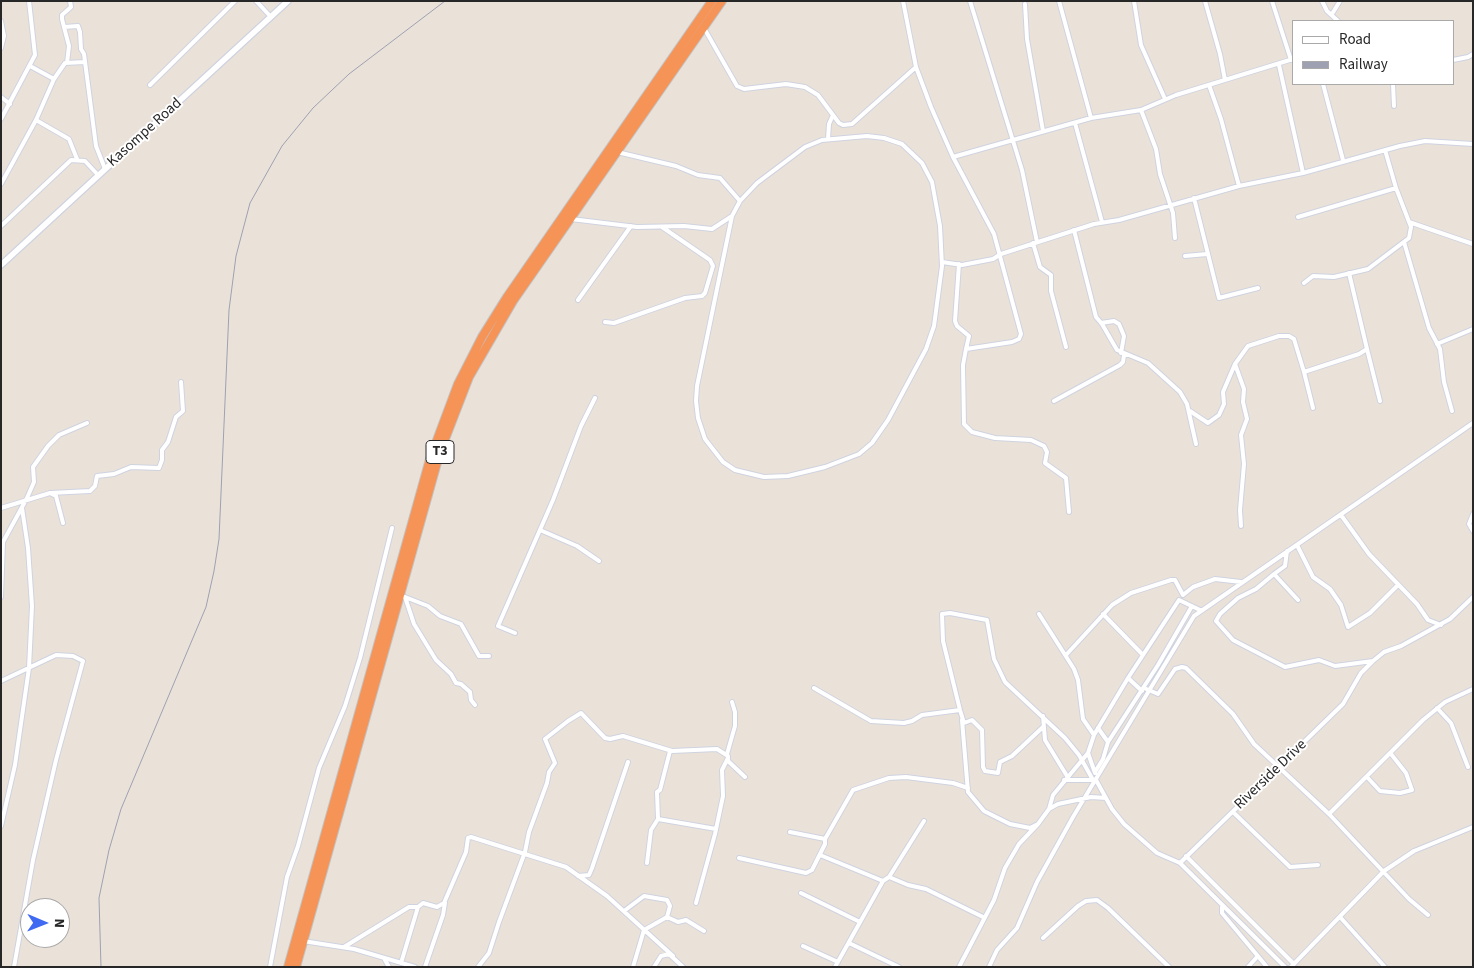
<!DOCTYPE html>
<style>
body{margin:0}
#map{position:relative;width:1474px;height:968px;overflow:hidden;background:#eae2d9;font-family:"Source Sans 3",sans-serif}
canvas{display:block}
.frame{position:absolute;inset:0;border:2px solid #272727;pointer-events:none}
.legend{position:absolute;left:1292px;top:20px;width:162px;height:65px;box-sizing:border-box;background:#fff;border:1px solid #a9a9a9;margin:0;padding:6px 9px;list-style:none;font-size:15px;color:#272727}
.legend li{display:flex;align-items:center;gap:10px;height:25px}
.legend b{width:25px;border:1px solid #a9a9a9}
.north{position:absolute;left:20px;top:898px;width:50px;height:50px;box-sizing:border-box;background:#fff;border:1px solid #a9a9a9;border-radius:50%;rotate:91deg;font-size:14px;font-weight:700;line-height:20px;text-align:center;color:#272727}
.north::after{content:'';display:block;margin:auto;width:18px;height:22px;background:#3f6af1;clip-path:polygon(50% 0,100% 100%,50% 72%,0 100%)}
</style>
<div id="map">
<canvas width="1474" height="968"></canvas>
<div class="frame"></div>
<ul class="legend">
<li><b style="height:6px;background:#fff"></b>Road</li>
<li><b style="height:6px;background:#9da1b1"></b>Railway</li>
</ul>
<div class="north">N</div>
</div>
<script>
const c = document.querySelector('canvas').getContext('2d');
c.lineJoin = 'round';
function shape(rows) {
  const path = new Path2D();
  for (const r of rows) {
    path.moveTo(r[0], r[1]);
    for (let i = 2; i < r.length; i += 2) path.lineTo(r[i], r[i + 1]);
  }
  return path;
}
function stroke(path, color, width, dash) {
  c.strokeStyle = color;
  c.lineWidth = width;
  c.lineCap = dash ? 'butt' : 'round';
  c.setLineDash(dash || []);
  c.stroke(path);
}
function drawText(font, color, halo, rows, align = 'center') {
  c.font = font + ' "Source Sans 3",sans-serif';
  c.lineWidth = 4;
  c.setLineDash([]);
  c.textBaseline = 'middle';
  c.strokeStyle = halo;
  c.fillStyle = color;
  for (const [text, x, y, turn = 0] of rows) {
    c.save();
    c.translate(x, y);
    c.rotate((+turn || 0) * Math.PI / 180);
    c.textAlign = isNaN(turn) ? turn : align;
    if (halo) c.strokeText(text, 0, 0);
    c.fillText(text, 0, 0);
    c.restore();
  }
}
const street = shape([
 [70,1,71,7,62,15,62,19,64,27,78,26,80,32,81,49,84,54,96,146,105,169],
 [256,1,271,17],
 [903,1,916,67,931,107,953,157,994,234,1021,334,1019,339,1012,342,966,349,963,365,964,424,972,432,995,438,1031,440,1044,446,1047,452,1045,463,1066,478,1069,512],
 [970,1,1022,170,1037,242],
 [1059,1,1091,118],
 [1134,1,1141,45,1165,99],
 [1205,1,1220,54,1225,80],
 [1272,1,1291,60],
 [1322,1,1327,11,1338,21],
 [1025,4,1027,39,1043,131],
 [1332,14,1340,1],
 [1,21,4,36,1,48],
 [64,27,69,46,67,63],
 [704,28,737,86,744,89,786,84,805,87,818,95,839,123,843,125,852,124,916,67],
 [1453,60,1468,57,1473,54],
 [1279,65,1303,173],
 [54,79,65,63,85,62],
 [1323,84,1343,160],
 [1393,84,1394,106],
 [150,85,235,1],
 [1209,85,1221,119,1239,186],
 [1,97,10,104],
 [1141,110,1156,149,1160,174,1173,213,1175,238],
 [1,119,35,55,29,1],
 [36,120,69,139,77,159],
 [1075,123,1102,222],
 [867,136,884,138,902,144,922,163,932,182,940,226,942,266,934,326,926,349,888,420,872,443,859,454,825,467,788,476,764,477,735,470,723,462,705,439,698,418,696,401,697,386,732,216,740,201,757,183,805,147,822,140,867,136],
 [828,139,829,124,833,115],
 [617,152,676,166,698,175,720,178,740,201],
 [953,157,1091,118,1141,110,1176,95,1293,59],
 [1,184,36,120,54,79,30,66],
 [1194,198,1219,298,1258,288],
 [1298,217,1396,188,1385,150],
 [571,219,637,227,684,226,712,229,732,216],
 [1409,222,1473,244],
 [1,226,71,160,85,161,98,175],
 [1074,230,1096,317,1102,324,1117,350,1148,363,1180,392,1187,404,1196,444],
 [1404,242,1429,328,1440,349,1444,382,1452,411],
 [1033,243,1040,267,1051,275,1051,291,1066,347],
 [1185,256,1207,254],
 [942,262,962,265,993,259,1001,254,1094,224,1119,220,1239,186,1303,173,1400,146,1425,141,1473,144],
 [959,264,955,321,957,326,969,336,966,349],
 [1304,283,1313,276,1334,277,1368,269,1409,238,1411,227,1396,188],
 [578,300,631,226],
 [605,322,614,323,685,298,702,296,705,293,713,266,710,260,662,227],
 [1101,323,1114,321,1119,324,1124,336,1121,353],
 [1437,344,1473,329],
 [1367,349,1380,401],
 [1054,401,1120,365,1123,362,1124,355,1127,355],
 [1313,408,1304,372,1359,354,1367,349,1349,273],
 [1190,411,1208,423,1219,415,1224,404,1223,392,1235,364],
 [50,493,90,491,95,486,97,476,114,474,131,467,159,468,162,460,162,450,168,442,176,417,183,411,181,382],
 [1,508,50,493,56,496,63,523],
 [1473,514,1469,524,1473,531],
 [1341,515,1369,554,1417,604,1428,620,1441,625],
 [1241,526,1240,510,1244,464,1241,435,1247,419,1243,402,1244,389,1235,364,1248,346,1279,336,1289,336,1294,339,1304,372],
 [540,530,577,546,599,561],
 [1297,545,1313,577,1330,589,1341,605,1348,627,1370,613,1398,585],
 [1274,574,1285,566,1287,551],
 [1,597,3,542,27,498,34,482,33,467,48,446,59,435,87,423],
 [405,597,414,624,436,660,451,674,456,683,461,684,470,692,471,700,475,705],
 [405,597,428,606,440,616,461,624,479,656,489,656],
 [1298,600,1274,574,1256,589,1238,598,1220,614,1216,621,1233,640,1285,667,1319,660,1335,666,1373,661],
 [1039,614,1074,669,1078,680,1083,719,1094,735],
 [1103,614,1142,654],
 [515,633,498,626,553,500,581,426,595,398],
 [1066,655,1112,605,1131,593,1171,580,1175,580,1183,595,1193,587,1215,579,1241,582],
 [1128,678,1179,600,1200,610],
 [1,681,56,655,73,656,83,661,56,760,33,860,14,967],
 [814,688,871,721,904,723,912,721,922,715,960,710],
 [1144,688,1158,694,1175,669,1182,667,1186,668,1233,714,1254,744,1329,814,1409,899,1428,915],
 [1437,708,1451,723,1468,767],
 [1043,716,1045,740,1067,776],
 [962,720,968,792,984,811,1010,824,1030,828,1038,824,1049,809,1058,804,1091,797,1106,798],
 [1043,727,1012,756,1000,762,998,773,985,771,983,767,982,730,972,720,964,723,960,710,943,641,942,614,950,613,987,620,994,659,1005,682,1065,738,1079,755,1093,780],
 [1098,728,1108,742],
 [670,751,660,790,657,792,658,819,716,829],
 [1088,753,1095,773],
 [727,754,735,726,735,712,732,702],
 [1095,772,1103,759,1108,742,1158,665,1192,606],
 [1367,777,1380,791,1400,793,1412,790,1406,773,1391,754],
 [1064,780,1094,780],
 [1096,780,1112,809,1124,824,1157,853,1180,863],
 [1049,809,1053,795,1088,753,1094,735,1128,678,1142,691],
 [1233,812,1290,867,1318,865],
 [1329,814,1423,720,1445,702,1473,689],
 [1,826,15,765,29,668,32,606,28,548,22,508],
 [790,832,825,839,853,790,889,778,906,777,953,783,968,788],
 [820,855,883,881],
 [1186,856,1294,964],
 [739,858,806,873,812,870,825,844,825,839],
 [647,863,651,830,658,819],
 [578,876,589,875,592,868,628,762],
 [889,877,908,885,926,889,983,917],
 [801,893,860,922],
 [696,903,715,834,723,796,722,770,728,758],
 [1222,907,1222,913,1267,967],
 [624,911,644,896,667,900,670,906,667,917],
 [1340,917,1385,967],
 [1043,938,1078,906,1086,901,1097,900,1108,908,1169,967],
 [303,941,354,949,415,967],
 [849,943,899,967],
 [803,946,838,962],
 [344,947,409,907,418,907],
 [385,960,389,967],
 [401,963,418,907,423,903,437,907,444,903,466,852,468,838,471,837,566,867,607,896,673,956],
 [270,967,287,877,298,846,319,768,345,706,360,658,392,528],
 [425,967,443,915,445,903],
 [478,967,489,953,499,922,525,852,529,832,547,783,549,772,555,763,545,739,568,721,581,713,605,738,610,739,623,736,672,751,717,749,728,756,728,761,745,777],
 [633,967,644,930,667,917,678,922,686,920,704,931],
 [654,967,661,956,669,954,683,967],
 [835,967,883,881,889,877,924,821],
 [959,967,994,900,1005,868,1019,844,1038,824],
 [989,967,997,950,1017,928,1037,882,1073,817,1194,616,1473,423],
 [1248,967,1257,957],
 [1285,967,1180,863,1343,704,1361,673,1373,661,1384,652,1401,646,1450,619,1473,597],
 [1291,967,1384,871,1414,851,1473,827]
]);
const secondary = shape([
 [1,265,288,1]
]);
const highway = shape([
 [288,967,430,459,458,384,482,337,507,297,712,1],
 [296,967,440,452,469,377,513,301,722,1]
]);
const rail = shape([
 [101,967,99,898,109,850,121,809,206,607,214,571,219,539,229,310,236,256,250,203,282,146,313,108,349,74,445,1]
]);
const shields = [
 [440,452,28]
];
const shieldNames = [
 ["T3",440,452]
];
const streetNames = [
 ["Kasompe Road",145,133,-42],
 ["Riverside Drive",1271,775,-44]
];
stroke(street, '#cfd3e0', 6);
stroke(secondary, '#cfd3e0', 8);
stroke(highway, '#c3c3c3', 10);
stroke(street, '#fff', 4);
stroke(secondary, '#fff', 5.5);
stroke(highway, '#f69357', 8);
stroke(rail, '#9da1b1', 1);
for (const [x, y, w] of shields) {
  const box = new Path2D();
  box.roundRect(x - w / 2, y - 11.5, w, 23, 4);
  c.fillStyle = '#fff';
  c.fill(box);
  stroke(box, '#272727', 1);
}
drawText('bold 14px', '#272727', null, shieldNames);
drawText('15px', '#272727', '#fff', streetNames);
</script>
